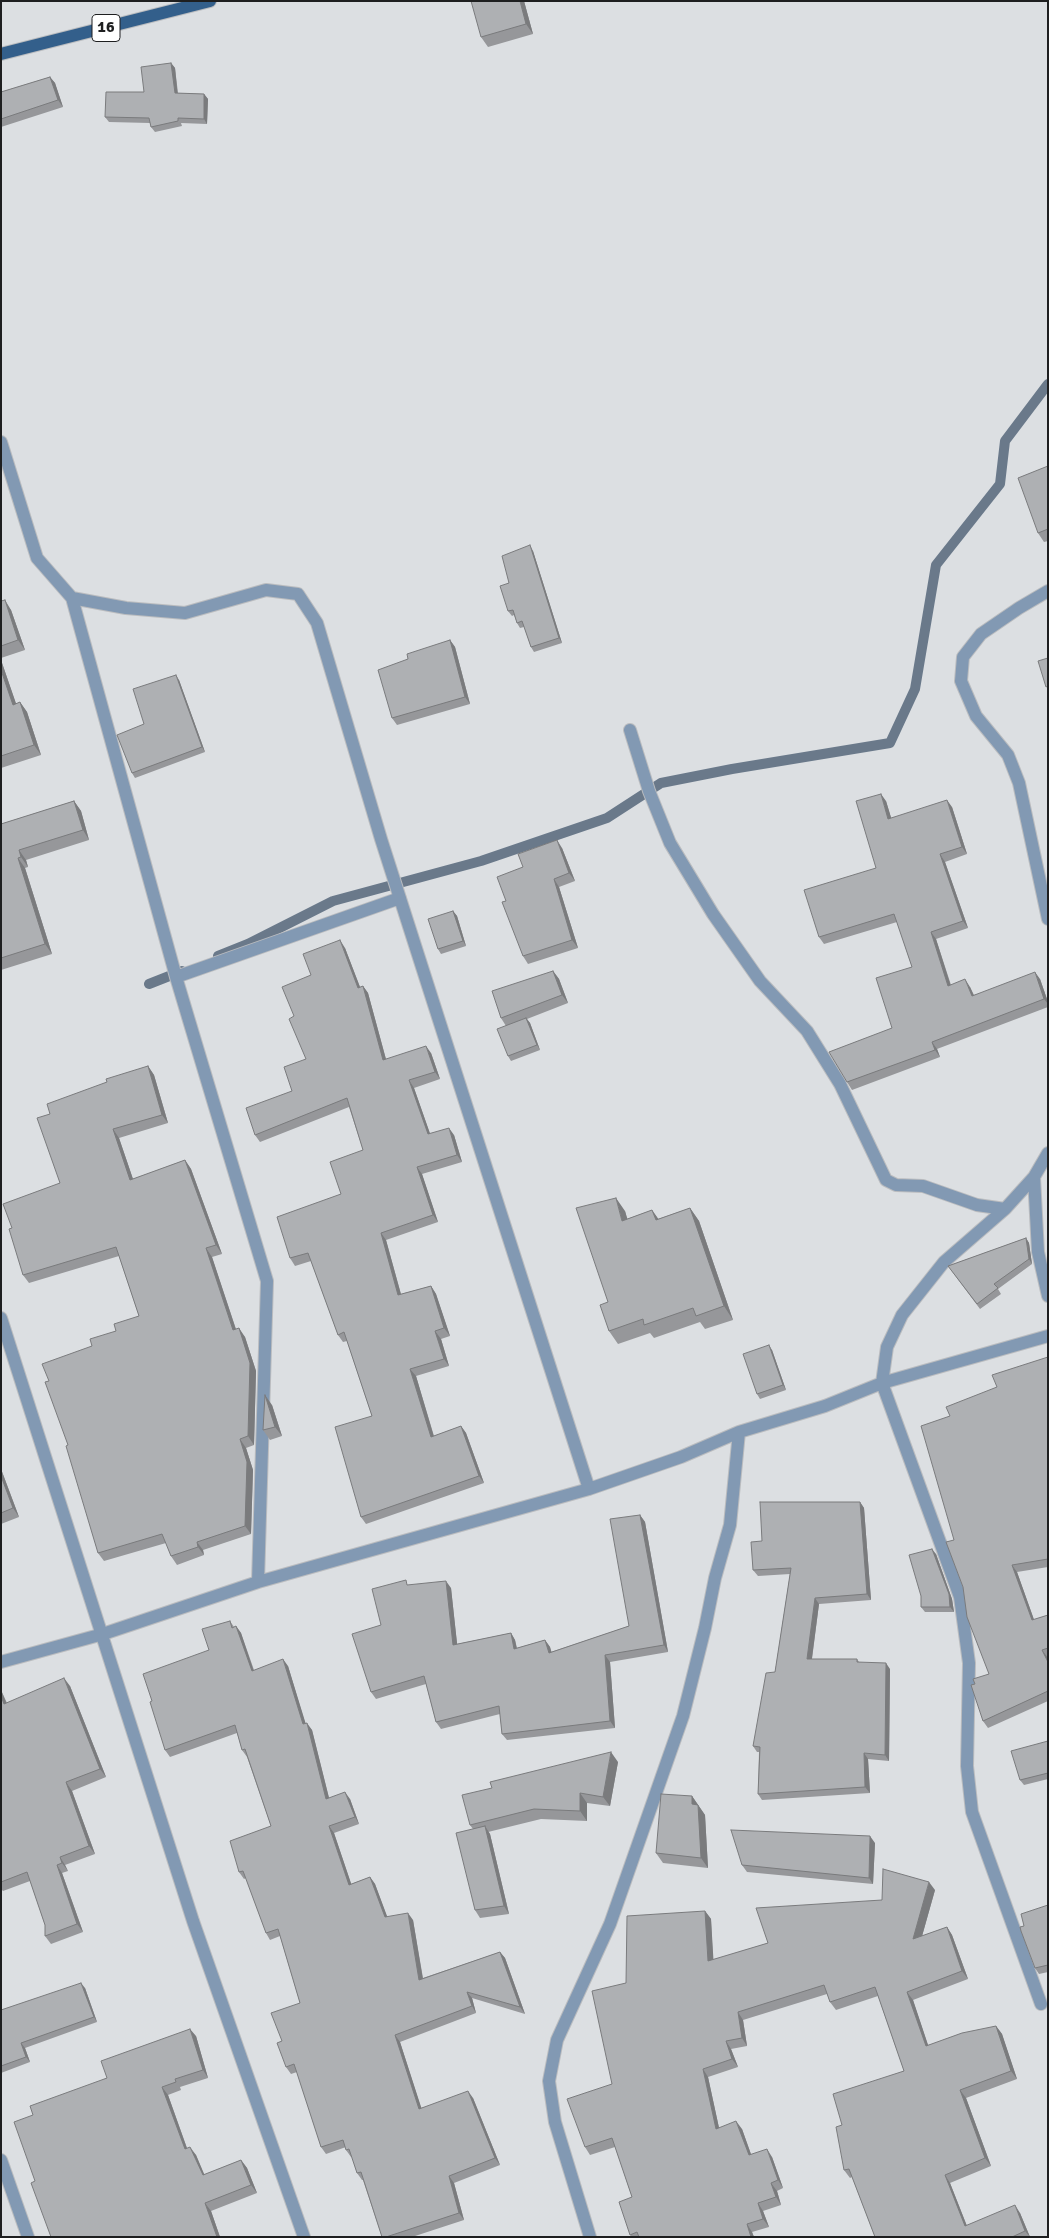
<!DOCTYPE html>
<style>
body{margin:0}
#map{position:relative;width:1049px;height:2238px;overflow:hidden;background:#dcdfe2;font-family:Signika,sans-serif}
canvas{display:block}
.frame{position:absolute;inset:0;border:2px solid #1e1f20;pointer-events:none}
</style>
<div id="map">
<canvas width="1049" height="2238"></canvas>
<div class="frame"></div>
</div>
<script>
const c = document.querySelector('canvas').getContext('2d');
c.lineJoin = 'round';
function shape(rows) {
  const path = new Path2D();
  for (const r of rows) {
    path.moveTo(r[0], r[1]);
    for (let i = 2; i < r.length; i += 2) path.lineTo(r[i], r[i + 1]);
  }
  return path;
}
function stroke(path, color, width, dash) {
  c.strokeStyle = color;
  c.lineWidth = width;
  c.lineCap = dash ? 'butt' : 'round';
  c.setLineDash(dash || []);
  c.stroke(path);
}
function paint(path, color) {
  c.fillStyle = color;
  c.fill(path, 'evenodd');
}
function drawText(font, color, halo, rows, align = 'center') {
  c.font = font + ' Signika,sans-serif';
  c.lineWidth = 4.5;
  c.setLineDash([]);
  c.textBaseline = 'middle';
  c.strokeStyle = halo;
  c.fillStyle = color;
  for (const [text, x, y, turn = 0] of rows) {
    c.save();
    c.translate(x, y);
    c.rotate((+turn || 0) * Math.PI / 180);
    c.textAlign = isNaN(turn) ? turn : align;
    if (halo) c.strokeText(text, 0, 0);
    c.fillText(text, 0, 0);
    c.restore();
  }
}
const stream = shape([
 [218,956,248,944,333,901,481,861,607,818,661,783,732,769,890,743,915,689,936,565,1000,484,1005,441,1048,384],
 [149,984,182,971]
]);
const minor = shape([
 [1,442,37,558,72,598,126,608,185,613,266,590,298,594,317,623,381,839,589,1489],
 [1048,591,1019,608,981,634,963,657,961,681,976,716,1008,755,1019,783,1048,919],
 [72,598,176,977,267,1281,258,1582],
 [630,730,649,791,670,843,713,914,760,981,807,1031,840,1084,886,1180,896,1185,923,1186,977,1205,1005,1209],
 [176,977,400,898],
 [1034,1177,1038,1252,1048,1296],
 [1,1318,193,1921,304,2237],
 [1,1662,103,1634,258,1582,589,1489,681,1457,739,1432,825,1406,882,1383,1048,1336],
 [1041,2004,972,1812,967,1766,969,1663,960,1597,882,1383,887,1347,902,1315,944,1262,1005,1209,1034,1177,1048,1153],
 [1,2160,28,2237],
 [590,2237,555,2122,549,2081,557,2040,610,1924,683,1716,705,1628,715,1578,730,1525,739,1432]
]);
const major = shape([
 [1,54,210,1]
]);
const wall = shape([
 [524,1,533,34,488,47,481,37],
 [171,63,175,68,178,93,204,94,208,99,207,124,181,123,182,126,155,132,151,127,150,123,109,122,105,117,144,92],
 [50,77,55,83,63,107,1,127,1,92],
 [1048,466,1048,541,1044,542,1038,533],
 [533,551,562,643,534,652,531,647,524,627,520,628,517,623,514,615,512,616,508,611,509,583],
 [1,601,11,610,25,650,1,658],
 [450,640,455,647,470,704,397,725,392,718,408,659],
 [1,660,16,704,20,702,27,712,41,755,1,768],
 [179,680,205,752,135,778,132,773,144,724],
 [74,801,81,811,89,840,26,860,28,867,25,868,52,954,1,970,1,824],
 [886,801,891,818,952,807,967,854,945,862,968,928,936,939,951,985,970,987,974,995,1040,979,1048,1002,1048,1007,937,1049,940,1057,852,1090,847,1082,892,1028,912,967,897,922,824,944,819,937,876,868],
 [562,848,575,881,559,887,578,948,528,964,523,956,506,901,523,867],
 [453,911,457,916,466,946,441,954,438,949],
 [345,948,360,987,363,986,368,993,386,1059,431,1053,440,1079,414,1088,430,1134,454,1135,462,1162,422,1174,438,1222,386,1240,401,1294,431,1286,436,1294,450,1336,441,1339,449,1366,416,1376,434,1436,461,1426,466,1433,484,1483,366,1524,361,1517,372,1416,347,1341,343,1342,338,1335,311,1261,295,1266,290,1258,341,1194,363,1150,349,1107,260,1142,255,1135,292,1091,306,1059,311,975],
 [553,971,559,979,568,1003,527,1019,530,1023,540,1050,511,1061,508,1056,506,1026,501,1018],
 [148,1066,154,1075,168,1123,119,1138,133,1179,185,1160,191,1169,222,1254,212,1257,236,1329,245,1337,256,1371,254,1445,246,1448,253,1470,251,1534,203,1550,204,1555,177,1565,171,1556,166,1543,104,1561,98,1553,68,1445,49,1381,92,1346,139,1316,119,1256,29,1283,23,1275,12,1228,60,1183,50,1114],
 [690,1208,699,1221,733,1320,705,1329,700,1322,654,1338,650,1333,618,1344,609,1331,608,1302,625,1211,627,1219,652,1210,658,1219],
 [1026,1238,1029,1243,1032,1264,998,1289,1001,1294,980,1309,948,1266],
 [772,1350,786,1390,760,1399,757,1394],
 [1048,1357,1048,1567,1017,1572,1034,1620,1048,1615,1048,1701,988,1728,983,1721,975,1684,989,1674,963,1587,954,1540,950,1416],
 [272,1405,282,1436,270,1440,263,1430],
 [1,1469,19,1517,1,1524],
 [860,1502,864,1508,871,1600,819,1604,812,1659,857,1659,859,1662,890,1669,889,1761,868,1759,870,1793,762,1800,758,1794,759,1752,757,1752,753,1746,775,1672,790,1574,758,1576,753,1570,762,1541],
 [640,1515,645,1522,668,1652,610,1662,615,1728,507,1740,502,1734,500,1714,441,1729,436,1722,426,1684,376,1699,371,1692,381,1625,409,1585,451,1588,457,1644,511,1633,515,1640,517,1648,545,1640,550,1647,551,1652,629,1626],
 [936,1554,952,1599,954,1612,925,1612,921,1607],
 [230,1621,234,1627,236,1626,241,1633,254,1670,288,1666,305,1723,312,1730,329,1798,350,1799,359,1824,334,1833,351,1884,370,1877,375,1884,387,1917,413,1920,423,1978,500,1952,505,1958,525,2014,472,1998,476,2013,400,2042,421,2108,473,2098,500,2165,454,2183,464,2220,412,2237,382,2237,363,2180,362,2180,357,2173,352,2157,351,2157,346,2150,346,2147,326,2154,321,2147,297,2072,291,2074,286,2067,282,2041,300,2003,280,1936,270,1940,266,1933,246,1878,244,1879,239,1872,271,1826,247,1757,242,1750,237,1733,170,1757,165,1750,152,1701,209,1650],
 [70,1686,106,1777,72,1791,95,1854,65,1865,68,1871,62,1873,83,1932,51,1944,45,1936,45,1925,30,1881,3,1891,1,1889,1,1690,7,1703],
 [1048,1741,1048,1779,1024,1785,1020,1780],
 [618,1762,610,1806,587,1803,587,1821,541,1819,488,1832,490,1834,509,1914,480,1918,475,1910,473,1829,470,1825],
 [692,1796,705,1815,708,1868,663,1863,656,1853],
 [875,1843,873,1884,747,1872,742,1865],
 [935,1890,922,1936,947,1927,952,1935,968,1979,913,2000,928,2045,996,2026,1002,2034,1017,2079,966,2098,991,2166,950,2183,967,2226,1020,2213,1030,2237,875,2237,852,2177,850,2178,844,2170,842,2125,904,2071,878,1996,836,2010,830,2002,827,1994,743,2020,747,2046,731,2049,738,2067,708,2077,719,2128,742,2129,751,2154,772,2157,783,2188,777,2191,781,2205,763,2211,769,2227,752,2232,754,2237,632,2237,630,2235,632,2197,615,2147,590,2155,585,2147,612,2084,626,1983,705,1911,711,1919,713,1960,768,1943,882,1900],
 [1048,1905,1048,1972,1039,1974,1035,1968,1024,1926],
 [85,1988,97,2022,25,2048,30,2062,1,2073,1,2010],
 [196,2036,208,2078,180,2087,181,2090,168,2095,187,2148,196,2155,204,2175,241,2160,247,2168,257,2193,211,2211,220,2237,51,2237,35,2181,33,2115,107,2078]
]);
const shadedWall = shape([
 [520,1,524,1,533,34,526,24],
 [171,63,175,68,178,98,175,93],
 [50,77,55,83,63,107,58,100],
 [204,94,208,99,207,124,204,119],
 [530,545,533,551,562,643,559,638],
 [5,600,11,610,25,650,18,640],
 [450,640,455,647,470,704,465,697],
 [1,660,20,715,13,705,1,670],
 [176,675,179,680,205,752,202,747],
 [20,702,27,712,41,755,34,745],
 [881,794,886,801,894,827,888,819],
 [947,800,952,807,967,854,962,847],
 [74,801,81,811,89,840,83,830],
 [557,840,562,848,575,881,569,873],
 [19,850,26,860,28,867,21,857],
 [940,854,945,862,968,928,963,921],
 [18,858,25,868,52,954,45,944],
 [554,879,559,887,578,948,572,940],
 [453,911,457,916,466,946,463,941],
 [931,932,936,939,953,993,948,986],
 [340,940,345,948,363,995,358,988],
 [553,971,559,979,568,1003,562,995],
 [1035,972,1040,979,1048,1002,1048,1004,1044,999],
 [965,979,970,987,977,1003,972,996],
 [363,986,368,993,388,1067,383,1060],
 [526,1018,530,1023,540,1050,537,1045],
 [932,1042,937,1049,940,1057,935,1050],
 [426,1046,431,1053,440,1079,435,1072],
 [148,1066,154,1075,168,1123,162,1115],
 [409,1080,414,1088,433,1142,428,1134],
 [449,1128,454,1135,462,1162,457,1155],
 [113,1129,119,1138,136,1188,130,1180],
 [185,1160,191,1169,222,1254,216,1245],
 [417,1167,422,1174,438,1222,433,1215],
 [616,1198,625,1211,632,1234,622,1221],
 [690,1208,699,1221,733,1320,724,1306],
 [652,1210,662,1224,656,1220],
 [381,1233,386,1240,403,1302,398,1295],
 [1026,1238,1029,1243,1032,1264,1029,1259],
 [206,1248,212,1257,239,1339,233,1330],
 [431,1286,436,1294,450,1336,444,1328],
 [239,1328,245,1337,256,1371,254,1445,248,1436],
 [435,1331,441,1339,449,1366,444,1359],
 [769,1345,772,1350,786,1390,783,1385],
 [410,1369,416,1376,436,1444,431,1437],
 [265,1395,272,1405,282,1436,275,1427],
 [461,1426,466,1433,484,1483,479,1476],
 [240,1439,246,1448,253,1470,251,1534,245,1526],
 [1,1469,19,1517,13,1508,1,1476],
 [860,1502,864,1508,871,1600,867,1594],
 [640,1515,645,1522,668,1652,664,1645],
 [197,1542,203,1550,204,1555,198,1547],
 [932,1549,936,1554,952,1599,954,1612,950,1607],
 [1012,1565,1017,1572,1037,1628,1032,1620],
 [446,1581,451,1588,458,1652,453,1645],
 [815,1598,819,1604,811,1665,807,1659],
 [236,1626,241,1633,256,1678,252,1671],
 [511,1633,515,1640,518,1655,514,1649],
 [545,1640,550,1647,554,1660,549,1653],
 [1042,1650,1048,1658,1048,1662],
 [605,1655,610,1662,615,1728,610,1721],
 [283,1659,288,1666,308,1731,303,1724],
 [886,1663,890,1669,889,1761,885,1755],
 [64,1678,70,1686,106,1777,100,1769],
 [1,1690,10,1712,4,1704,1,1696],
 [307,1723,312,1730,331,1806,326,1799],
 [611,1752,618,1762,610,1806,603,1797],
 [864,1753,868,1759,870,1793,865,1787],
 [66,1782,72,1791,95,1854,89,1846],
 [345,1792,350,1799,359,1824,355,1817],
 [580,1793,587,1803,587,1821,580,1811],
 [692,1796,705,1815,708,1868,701,1858,692,1804],
 [329,1826,334,1833,354,1892,349,1885],
 [485,1826,490,1834,509,1914,504,1906],
 [870,1836,875,1843,873,1884,869,1878],
 [60,1857,65,1865,68,1871,62,1863],
 [57,1865,62,1873,83,1932,77,1924],
 [370,1877,375,1884,390,1924,385,1917],
 [929,1882,935,1890,919,1947,913,1939],
 [705,1911,711,1919,714,1969,708,1961],
 [408,1913,413,1920,424,1986,419,1980],
 [947,1927,952,1935,968,1979,962,1971],
 [500,1952,505,1958,525,2014,520,2007],
 [81,1983,85,1988,97,2022,94,2017],
 [467,1992,472,1998,476,2013,472,2006],
 [907,1992,913,2000,931,2054,926,2046],
 [738,2012,743,2020,747,2046,742,2038],
 [996,2026,1002,2034,1017,2079,1011,2071],
 [190,2029,196,2036,208,2078,203,2070],
 [395,2035,400,2042,424,2116,419,2109],
 [726,2041,731,2049,738,2067,732,2059],
 [21,2043,25,2048,30,2062,26,2057],
 [703,2069,708,2077,721,2137,716,2129],
 [162,2087,168,2095,190,2157,185,2149],
 [960,2090,966,2098,991,2166,985,2158],
 [468,2091,473,2098,500,2165,495,2158],
 [736,2121,742,2129,754,2163,749,2155],
 [190,2147,196,2155,208,2183,203,2175],
 [767,2149,772,2157,783,2188,778,2180],
 [241,2160,247,2168,257,2193,251,2185],
 [945,2175,950,2183,970,2234,965,2226],
 [449,2176,454,2183,464,2220,459,2213],
 [771,2183,777,2191,781,2205,776,2197],
 [205,2203,211,2211,220,2237,217,2237],
 [758,2203,763,2211,769,2227,763,2219],
 [1015,2205,1020,2213,1030,2237,1025,2231],
 [747,2224,752,2232,754,2237,751,2237]
]);
const building = shape([
 [471,1,520,1,526,24,481,37,471,1],
 [171,63,175,93,204,94,204,119,178,118,178,121,151,127,149,118,105,117,106,92,144,92,141,67,171,63],
 [50,77,58,100,1,119,1,92,50,77],
 [1048,466,1048,529,1038,533,1018,478,1048,466],
 [530,545,559,638,531,647,522,621,517,623,513,610,508,611,500,586,509,583,502,556,530,545],
 [5,600,18,640,1,646,1,601,5,600],
 [450,640,465,697,392,718,378,670,408,659,407,654,450,640],
 [1048,658,1048,686,1046,687,1038,661,1048,658],
 [1,670,13,705,20,702,34,745,1,756,1,670],
 [176,675,202,747,132,773,117,735,144,724,133,689,176,675],
 [881,794,888,819,947,800,962,847,940,854,963,921,931,932,948,986,965,979,972,996,1035,972,1044,999,932,1042,935,1050,847,1082,829,1052,892,1028,876,978,912,967,894,914,819,937,804,890,876,868,856,801,881,794],
 [74,801,83,830,19,850,21,857,18,858,45,944,1,958,1,824,74,801],
 [557,840,569,873,554,879,572,940,523,956,502,902,506,901,497,877,523,867,518,854,557,840],
 [453,911,463,941,438,949,428,919,453,911],
 [340,940,358,988,363,986,383,1060,426,1046,435,1072,409,1080,428,1134,449,1128,457,1155,417,1167,433,1215,381,1233,398,1295,431,1286,444,1328,435,1331,444,1359,410,1369,431,1437,461,1426,479,1476,361,1517,335,1427,372,1416,344,1332,338,1335,308,1253,290,1258,277,1217,341,1194,330,1162,363,1150,347,1098,255,1135,246,1108,292,1091,284,1067,306,1059,289,1019,294,1016,282,987,311,975,303,954,340,940],
 [553,971,562,995,501,1018,492,991,553,971],
 [526,1018,537,1045,508,1056,497,1029,526,1018],
 [148,1066,162,1115,113,1129,130,1180,185,1160,216,1245,206,1248,233,1330,239,1328,250,1363,248,1436,240,1439,247,1462,245,1526,197,1542,198,1547,171,1556,162,1534,98,1553,66,1446,68,1445,45,1382,49,1381,42,1364,92,1346,90,1339,116,1331,114,1324,139,1316,116,1247,23,1275,9,1229,12,1228,3,1204,60,1183,37,1118,50,1114,47,1104,107,1082,106,1079,148,1066],
 [616,1198,622,1221,652,1210,656,1220,690,1208,724,1306,696,1316,693,1308,644,1325,643,1319,609,1331,600,1305,608,1302,576,1208,616,1198],
 [1026,1238,1029,1259,994,1284,998,1288,977,1304,948,1266,1026,1238],
 [769,1345,783,1385,757,1394,743,1354,769,1345],
 [1048,1357,1048,1559,1012,1565,1032,1620,1048,1615,1048,1648,1042,1650,1048,1662,1048,1691,983,1721,971,1685,975,1684,973,1679,989,1674,967,1617,963,1587,946,1542,954,1540,921,1426,950,1416,946,1407,997,1387,992,1375,1048,1357],
 [265,1395,275,1427,263,1430,265,1395],
 [1,1476,13,1508,1,1513,1,1476],
 [760,1502,860,1502,867,1594,815,1598,807,1659,857,1659,857,1662,886,1663,885,1755,864,1753,865,1787,758,1794,760,1747,753,1746,766,1673,775,1672,791,1568,753,1570,751,1542,762,1541,760,1502],
 [640,1515,664,1645,605,1655,610,1721,502,1734,499,1706,436,1722,424,1676,371,1692,352,1634,381,1625,372,1589,406,1580,407,1585,446,1581,453,1645,511,1633,514,1649,545,1640,549,1653,629,1626,610,1519,640,1515],
 [932,1549,949,1594,950,1607,921,1607,921,1596,909,1555,932,1549],
 [230,1621,232,1628,236,1626,252,1671,283,1659,303,1724,307,1723,326,1799,345,1792,355,1817,329,1826,349,1885,370,1877,385,1917,408,1913,419,1980,500,1952,520,2007,467,1992,472,2006,395,2035,419,2109,468,2091,495,2158,449,2176,459,2213,386,2237,382,2237,361,2172,357,2173,349,2149,346,2150,343,2140,321,2147,294,2064,286,2067,277,2043,282,2041,271,2013,300,2003,278,1929,266,1933,243,1871,239,1872,230,1841,271,1826,245,1749,242,1750,235,1725,165,1750,150,1702,152,1701,143,1674,209,1650,202,1629,230,1621],
 [64,1678,100,1769,66,1782,89,1846,60,1857,62,1863,57,1865,77,1924,45,1936,45,1925,27,1872,1,1882,1,1696,4,1704,64,1678],
 [1048,1741,1048,1773,1020,1780,1011,1751,1048,1741],
 [611,1752,603,1797,580,1793,580,1811,534,1809,470,1825,462,1795,492,1788,490,1782,611,1752],
 [661,1794,692,1796,692,1804,698,1805,701,1858,656,1853,661,1794],
 [485,1826,504,1906,475,1910,456,1833,485,1826],
 [731,1830,870,1836,869,1878,742,1865,731,1830],
 [883,1869,929,1882,913,1939,947,1927,962,1971,907,1992,926,2046,962,2033,996,2026,1011,2071,960,2090,985,2158,945,2175,965,2226,1015,2205,1025,2231,1012,2237,875,2237,849,2169,844,2170,836,2127,842,2125,833,2094,904,2071,875,1987,830,2002,824,1985,738,2012,742,2038,726,2041,732,2059,703,2069,716,2129,736,2121,749,2155,767,2149,778,2180,771,2183,776,2197,758,2203,763,2219,747,2224,751,2237,639,2237,637,2232,630,2235,619,2202,632,2197,612,2138,585,2147,567,2099,612,2084,592,1991,626,1983,627,1916,705,1911,708,1961,768,1943,756,1908,882,1900,883,1869],
 [1048,1905,1048,1965,1035,1968,1021,1931,1020,1927,1024,1926,1021,1914,1048,1905],
 [81,1983,94,2017,21,2043,26,2057,1,2066,1,2010,81,1983],
 [190,2029,203,2070,175,2079,176,2082,162,2087,185,2149,190,2147,203,2175,241,2160,251,2185,205,2203,217,2237,51,2237,31,2183,35,2181,14,2122,33,2115,30,2106,107,2078,101,2061,190,2029]
]);
const shields = [
 [106,28,28]
];
const shieldNames = [
 ["16",106,28]
];
stroke(stream, '#6a798a', 10);
stroke(minor, '#babcbf', 14);
stroke(major, '#babcbf', 14);
stroke(minor, '#8299b3', 12);
stroke(major, '#335f8b', 12);
paint(wall, '#96979a');
paint(shadedWall, '#7a7b7d');
paint(building, '#aeb0b3');
stroke(building, '#7a7b7d', 1);
for (const [x, y, w] of shields) {
  const box = new Path2D();
  box.roundRect(x - w / 2, y - 13.5, w, 27, 4);
  c.fillStyle = '#fff';
  c.fill(box);
  stroke(box, '#1e1f20', 1);
}
drawText('bold 16px', '#1e1f20', null, shieldNames);
</script>
